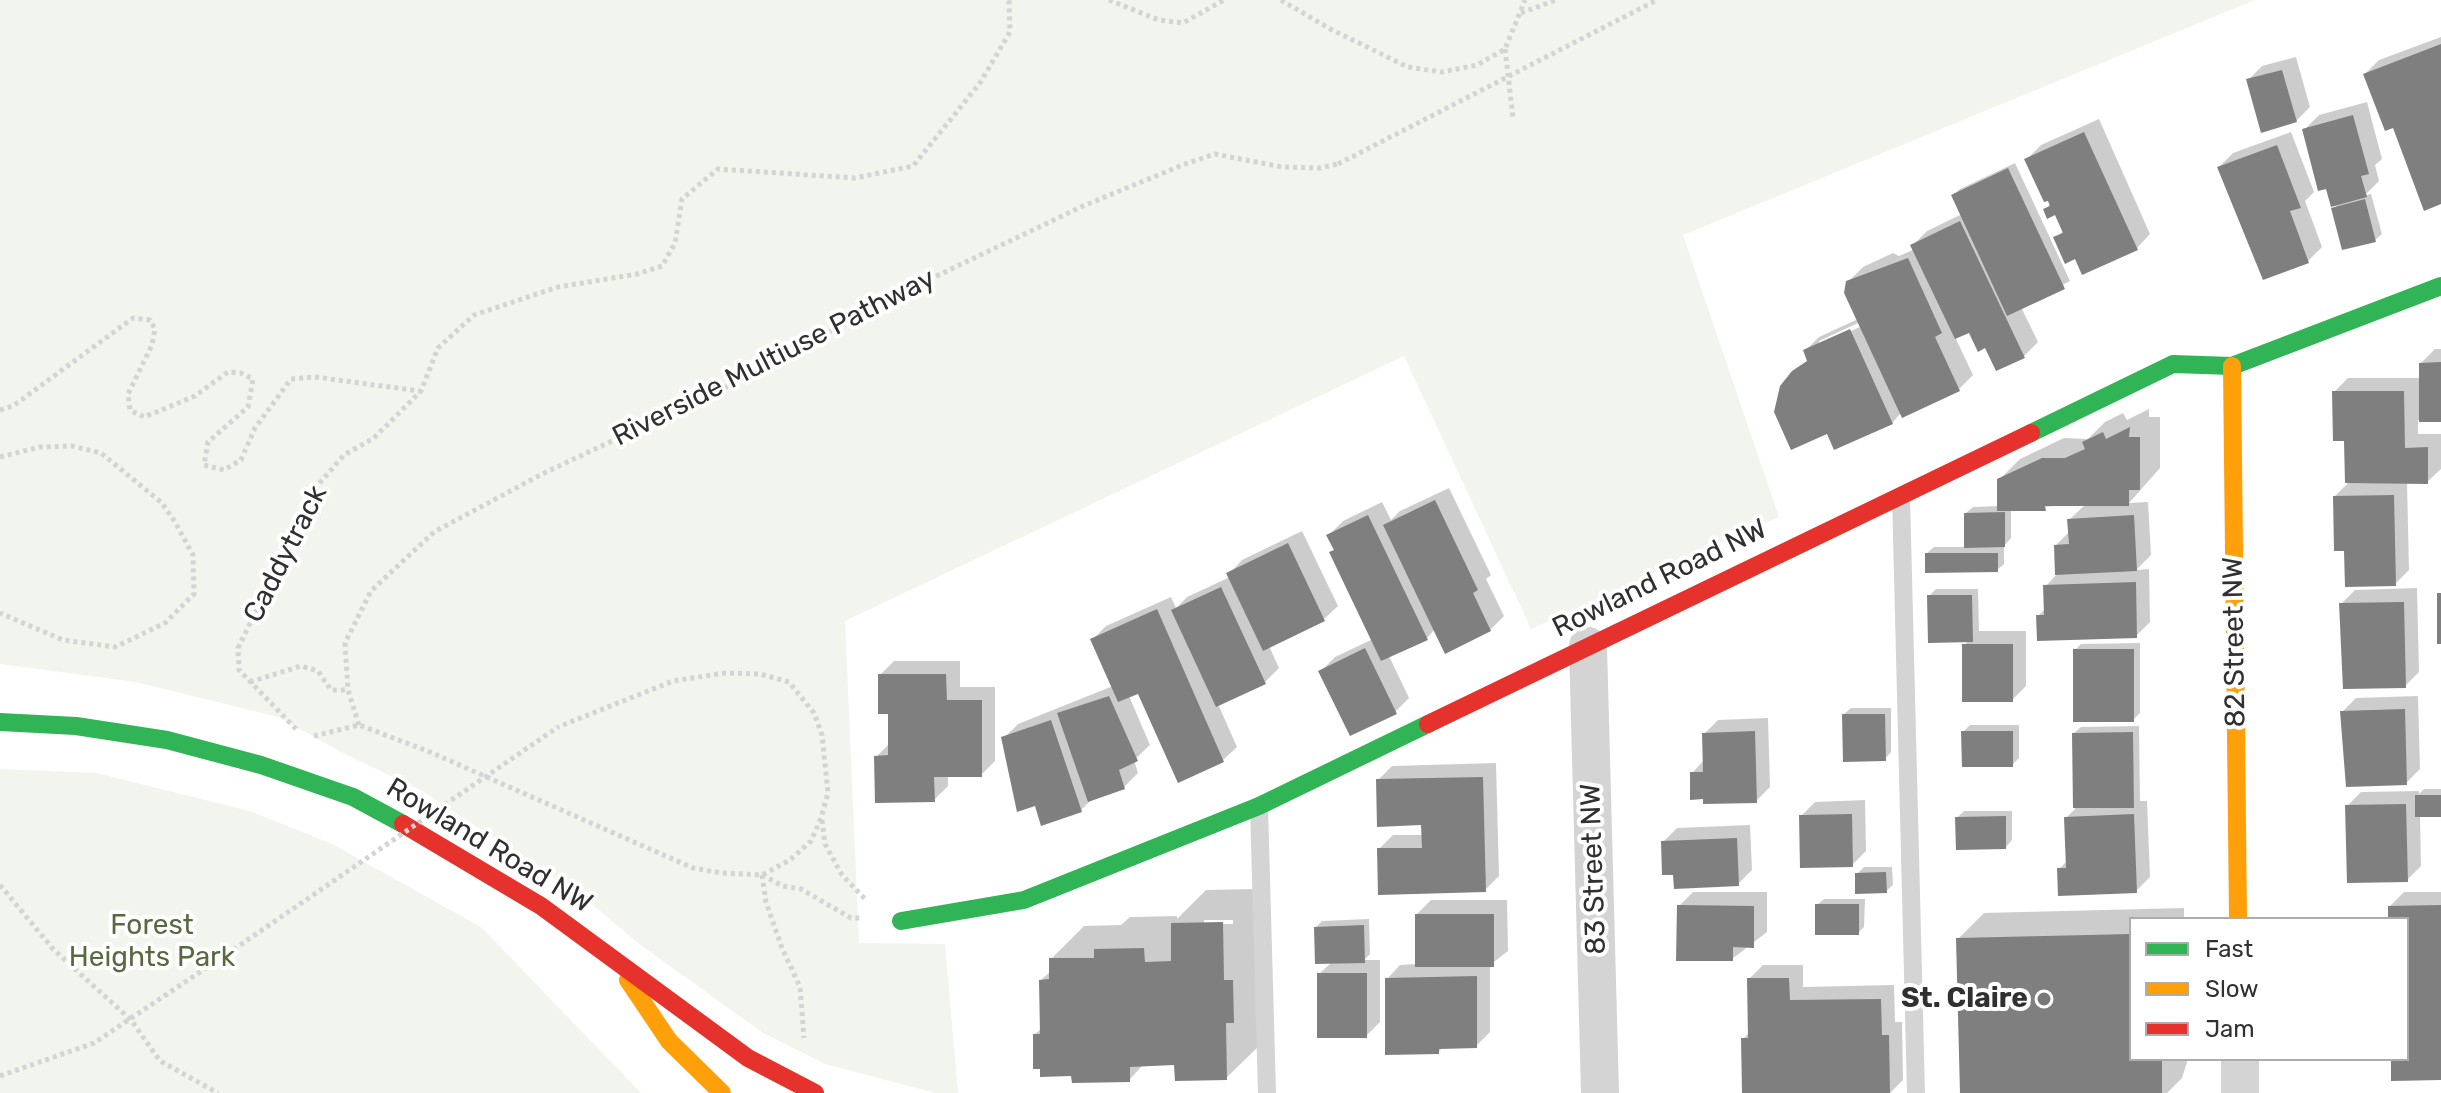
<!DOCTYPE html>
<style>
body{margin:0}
#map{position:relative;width:2441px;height:1093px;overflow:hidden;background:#fff;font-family:Rubik,sans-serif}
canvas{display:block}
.legend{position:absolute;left:2129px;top:917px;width:280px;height:144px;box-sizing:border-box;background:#fff;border:2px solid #acacac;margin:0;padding:10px 14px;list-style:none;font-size:24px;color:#303030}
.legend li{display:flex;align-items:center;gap:16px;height:40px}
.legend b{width:40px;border:2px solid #acacac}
</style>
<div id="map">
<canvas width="2441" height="1093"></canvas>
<ul class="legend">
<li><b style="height:10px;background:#30b455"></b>Fast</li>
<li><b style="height:10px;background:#ff9f0a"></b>Slow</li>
<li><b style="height:10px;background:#e5322d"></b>Jam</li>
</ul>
</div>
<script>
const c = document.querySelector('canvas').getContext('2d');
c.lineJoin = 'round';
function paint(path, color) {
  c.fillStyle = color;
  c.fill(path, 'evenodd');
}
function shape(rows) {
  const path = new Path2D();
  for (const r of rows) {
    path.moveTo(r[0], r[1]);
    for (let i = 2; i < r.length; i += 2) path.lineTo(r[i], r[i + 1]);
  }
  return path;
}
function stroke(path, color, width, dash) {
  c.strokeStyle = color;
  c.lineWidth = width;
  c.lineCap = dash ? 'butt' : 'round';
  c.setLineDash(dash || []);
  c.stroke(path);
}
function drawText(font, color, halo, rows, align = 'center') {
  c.font = font + ' Rubik,sans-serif';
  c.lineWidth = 8;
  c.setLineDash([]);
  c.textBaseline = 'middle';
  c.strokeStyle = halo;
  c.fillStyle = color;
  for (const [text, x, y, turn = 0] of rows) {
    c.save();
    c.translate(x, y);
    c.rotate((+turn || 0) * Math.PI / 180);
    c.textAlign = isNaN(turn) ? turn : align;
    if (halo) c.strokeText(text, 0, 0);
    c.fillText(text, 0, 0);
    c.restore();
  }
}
const green = shape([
 [0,0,2255,0,1683,235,1779,517,1531,629,1404,356,845,621,859,943,945,944,958,1093,935,1093,825,1064,763,1033,638,943,587,900,424,792,341,752,278,717,136,682,0,664],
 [0,769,96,773,250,811,332,844,481,927,641,1093,0,1093]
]);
const shadow = shape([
 [2441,37,2441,202,2365,74,2379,60],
 [2296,57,2310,107,2296,121,2248,80,2262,66],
 [2367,102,2382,159,2375,165,2379,181,2365,195,2371,194,2382,234,2375,240,2333,209,2340,202,2305,129,2319,115],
 [2099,119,2150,234,2137,248,2076,257,2056,238,2064,230,2056,212,2045,209,2051,203,2027,159,2041,145],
 [2291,132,2314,192,2305,201,2322,247,2308,261,2219,167,2233,153],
 [2015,163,2070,281,2021,307,2038,342,2024,356,1986,346,1970,330,1955,337,1973,375,1959,389,1901,413,1892,423,1816,356,1805,351,1819,337,1858,319,1848,282,1863,267,1893,253,1899,256,1915,249,1913,245,1927,231,1962,214,1953,195,1960,189],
 [1858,323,1860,327,1819,345,1819,341],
 [2435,349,2441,349,2441,420,2418,420,2418,434,2441,434,2441,469,2427,482,2407,482,2409,570,2395,584,2346,549,2335,496,2350,481,2346,439,2334,392,2348,378,2421,378,2421,363],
 [2149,409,2149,417,2160,417,2160,468,2129,503,2148,502,2151,555,2136,570,2149,569,2150,622,2136,636,2038,616,2046,608,2046,586,2057,574,2056,545,2070,531,2069,520,2086,504,2011,509,2011,538,2004,546,2004,564,1997,570,1927,553,1934,547,1966,547,1966,513,1973,507,1999,506,1999,480,2020,459,2064,438,2088,439,2105,422,2123,413,2127,420],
 [1449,488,1491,575,1486,579,1504,616,1490,630,1435,629,1427,638,1389,656,1409,698,1395,712,1321,671,1335,657,1373,639,1329,535,1343,521,1382,502,1391,520,1400,511],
 [1302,531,1338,606,1324,619,1269,646,1279,668,1265,682,1218,704,1237,747,1223,760,1139,691,1129,696,1150,745,1134,760,1138,773,1124,787,1092,799,1081,810,1036,804,1004,738,1018,724,1113,686,1092,640,1106,626,1171,597,1176,608,1187,597,1230,577,1229,574,1242,560],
 [2417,588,2419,672,2405,686,2341,604,2355,590],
 [1936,589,1978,589,1979,631,2026,631,2026,686,2012,700,1964,645,1969,640,1929,596],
 [2140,643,2140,713,2133,720,2075,650,2081,644],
 [894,661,960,661,960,687,995,687,995,761,981,775,948,775,948,786,934,800,877,756,890,743,890,712,880,675],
 [2418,696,2420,769,2406,783,2342,712,2356,698],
 [1851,708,1891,708,1891,752,1885,759,1844,714],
 [1768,718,1770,787,1756,801,1692,773,1704,760,1704,734,1718,720],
 [1970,725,2019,725,2019,758,2012,765,1963,732],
 [2139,726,2140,801,2147,801,2150,877,2136,891,2059,869,2068,860,2066,818,2075,809,2074,733,2081,727],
 [1496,763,1499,876,1485,890,1379,849,1393,835,1424,835,1423,823,1378,780,1392,766],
 [2424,789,2441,789,2441,815,2420,815,2421,866,2407,880,2347,806,2361,792,2419,791,2419,794],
 [1865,800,1866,851,1852,865,1801,816,1815,802],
 [1964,811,2012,811,2012,840,2006,847,1957,818],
 [1750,825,1752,870,1738,884,1675,873,1663,842,1677,828],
 [1864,867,1892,867,1893,885,1886,891,1857,874],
 [1256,889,1260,1045,1226,1078,1176,1063,1144,1064,1129,1080,1073,1074,1035,1034,1042,1028,1041,980,1051,971,1051,959,1084,926,1121,925,1130,917,1177,916,1177,919,1206,890],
 [1204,920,1233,920,1233,924,1204,924],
 [1693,892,1767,892,1767,932,1732,959,1679,906],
 [2404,892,2441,892,2441,1078,2393,1059,2407,1059,2407,919,2390,919,2390,906],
 [1824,899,1865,899,1864,927,1858,933,1817,905],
 [1431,900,1507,900,1508,951,1490,965,1490,1032,1476,1046,1443,1047,1438,1052,1387,979,1400,965,1417,964,1417,914],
 [2184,908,2184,919,2131,919,2131,1059,2188,1059,2182,1078,2167,1093,1962,1093,1958,939,1984,913],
 [1369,919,1370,954,1364,960,1380,960,1380,1022,1366,1036,1319,974,1332,962,1316,927,1322,921],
 [1763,965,1803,965,1803,987,1894,985,1895,1022,1902,1022,1903,1080,1890,1093,1744,1093,1743,1039,1750,1032,1749,979]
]);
const building = shape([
 [2441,44,2441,204,2424,211,2393,128,2385,131,2363,74],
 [2282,70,2297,122,2261,133,2246,79],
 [2353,115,2369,174,2361,176,2367,197,2331,207,2326,189,2318,191,2302,129],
 [2084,132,2138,250,2082,275,2075,259,2065,264,2053,237,2063,233,2055,215,2047,219,2043,209,2050,206,2048,201,2044,202,2024,159],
 [2277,145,2301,208,2290,211,2309,263,2263,280,2217,167],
 [2008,168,2065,289,2007,316,1951,195],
 [2365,199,2376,242,2342,250,2331,208],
 [1960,221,2025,358,1996,371,1985,348,1978,352,1969,333,1955,339,1910,245],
 [1908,258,1942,333,1935,337,1960,391,1902,418,1844,293,1846,281],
 [1850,329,1893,424,1834,450,1827,434,1791,450,1774,412,1780,386,1792,371,1807,361,1803,350],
 [2441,362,2441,422,2419,422,2419,363],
 [2332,391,2404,391,2405,448,2428,447,2428,484,2345,483,2344,441,2333,441],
 [2130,427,2129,437,2140,437,2140,490,2129,490,2129,506,2045,506,2046,511,1997,511,1997,479,2042,458,2065,458,2085,449,2082,442,2103,432,2106,439],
 [2394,495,2396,586,2345,587,2344,551,2334,551,2333,496],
 [1435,500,1478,590,1473,593,1491,631,1445,654,1383,525],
 [2005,512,2005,547,1964,548,1964,513],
 [1368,515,1428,640,1381,661,1329,552,1334,550,1326,535],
 [2134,515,2137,571,2055,575,2054,545,2069,544,2067,519],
 [1288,543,1325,621,1263,651,1226,573],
 [1925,553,1998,553,1998,572,1925,573],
 [2136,582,2137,638,2037,641,2036,615,2044,615,2043,585],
 [1221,587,1266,684,1216,707,1171,610],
 [2437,593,2441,593,2441,644,2437,644],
 [1927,595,1972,595,1973,642,1928,643],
 [2404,602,2406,688,2343,689,2339,603],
 [1157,609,1224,762,1178,783,1138,694,1118,702,1090,639],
 [1962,644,2013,644,2013,702,1962,702],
 [1365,648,1397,714,1350,736,1318,671],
 [2073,649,2134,649,2134,722,2073,722],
 [878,674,946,674,947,700,982,700,982,777,934,777,935,802,875,803,874,756,888,755,888,714,878,714],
 [1109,696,1138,761,1119,770,1125,789,1088,802,1057,713],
 [2405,709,2407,785,2346,787,2340,711],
 [1842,714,1885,714,1886,761,1843,762],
 [1051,720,1082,812,1041,826,1035,806,1017,812,1001,737],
 [1755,731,1757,803,1703,804,1703,799,1690,800,1690,772,1703,772,1702,733],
 [1961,731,2013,731,2013,767,1962,767],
 [2133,732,2134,808,2073,808,2072,733],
 [1483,777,1486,892,1378,895,1377,848,1422,848,1421,825,1377,827,1376,779],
 [2415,795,2441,795,2441,817,2415,817],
 [2406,804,2408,882,2347,883,2345,805],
 [1852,814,1853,867,1800,868,1799,815],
 [2134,814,2137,893,2058,896,2057,868,2066,868,2064,817],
 [2006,816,2006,849,1956,850,1955,817],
 [1737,838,1739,886,1674,889,1673,875,1662,875,1661,841],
 [1886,872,1887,893,1855,894,1855,873],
 [1815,904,1859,904,1859,935,1815,935],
 [1677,905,1754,906,1754,948,1733,947,1733,961,1676,961],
 [2441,905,2441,1080,2391,1081,2391,1059,2407,1059,2407,919,2388,919,2388,906],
 [1415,914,1494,914,1494,967,1415,967],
 [1223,922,1224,980,1233,980,1234,1023,1226,1023,1227,1080,1175,1081,1174,1065,1130,1067,1130,1082,1072,1083,1071,1076,1040,1077,1040,1069,1033,1069,1033,1034,1040,1034,1039,980,1049,979,1049,958,1094,958,1094,949,1144,948,1145,962,1171,961,1171,923],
 [1364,925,1365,963,1315,964,1314,927],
 [2131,934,2131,1059,2162,1059,2162,1093,1960,1093,1956,938],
 [1317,973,1367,973,1367,1038,1317,1038],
 [1477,976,1477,1048,1439,1049,1439,1054,1385,1055,1385,978],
 [1747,978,1789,978,1790,1000,1881,999,1882,1035,1889,1035,1890,1093,1742,1093,1741,1038,1748,1038]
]);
const path = shape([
 [1109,0,1159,20,1183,23,1224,0],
 [1281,0,1332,30,1408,67,1442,72,1477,65,1505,49,1525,0],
 [1521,13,1556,0],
 [1505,49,1513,118],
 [0,410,13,406,133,318,150,320,155,329,152,345,128,394,130,410,144,417,159,411,195,396,228,372,241,373,253,379,248,407,208,442,204,465,224,470,241,460,255,428,291,379,315,377,420,391],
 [0,457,40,447,72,446,101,453,162,503,175,522,193,555,194,594,165,623,115,647,63,640,0,613],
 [250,682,301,666,318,671,331,690,348,690],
 [359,725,348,690,345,643,371,591,434,532,542,474,718,391,924,282,1083,206,1185,164,1215,154,1282,167,1320,168,1338,164],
 [296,729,239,670,238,648,318,485,344,455,374,438,421,391,438,348,474,315,558,287,637,274,662,266,675,243,682,199,718,169,855,178,913,166,980,83,1010,32,1009,0],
 [314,736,359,725,430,752,693,868,722,873,762,875,790,860,811,841,821,818,828,793,822,735,814,713,789,682,760,674,725,673,673,681,558,727],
 [822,820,825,844,842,875,866,900],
 [762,875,766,902,782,948,800,987,804,1038],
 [762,875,783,886,801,889,851,918,860,918],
 [0,885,53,949,131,1020,160,1061,218,1093],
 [0,1076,94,1043,227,954]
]);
const lane = shape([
 [1901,496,1916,1093],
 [1259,806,1267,1093]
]);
const street = shape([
 [1588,646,1600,1093],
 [2240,1059,2240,1093]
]);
const fast = shape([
 [2031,433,2173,364,2232,366,2441,286],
 [0,722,76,726,167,740,261,765,353,797,403,824],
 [901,921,1024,900,1259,806,1428,724]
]);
const slow = shape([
 [2232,366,2238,919],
 [628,980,669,1041,722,1093]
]);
const jam = shape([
 [1428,724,2031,433],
 [403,824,541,906,748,1058,815,1093]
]);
const pathBridge = shape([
 [1338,164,1657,0],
 [227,954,558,727]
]);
const markers = [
 [2044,999,8,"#787878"]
];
const streetNames = [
 ["Riverside Multiuse Pathway",774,358,-27],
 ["Caddytrack",286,554,-63],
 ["Rowland Road NW",1660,579,-26],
 ["82 Street NW",2235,642,-91],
 ["Rowland Road NW",489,846,31],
 ["83 Street NW",1594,869,-92]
];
const parkNames = [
 ["Forest",152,926],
 ["Heights Park",152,958]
];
const poiNames = [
 ["St. Claire",2028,999]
];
paint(green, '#f2f5ed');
paint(shadow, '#0003');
paint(building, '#7f7f7f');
stroke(path, '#d4d4d4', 5, [4, 4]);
stroke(lane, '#d4d4d4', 18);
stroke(street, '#d4d4d4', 38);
stroke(fast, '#30b455', 18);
stroke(slow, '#ff9f0a', 18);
stroke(jam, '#e5322d', 18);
stroke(pathBridge, '#d4d4d4', 5, [4, 4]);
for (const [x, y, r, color] of markers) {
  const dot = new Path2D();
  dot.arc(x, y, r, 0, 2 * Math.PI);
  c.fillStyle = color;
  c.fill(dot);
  stroke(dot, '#fff', 3);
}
drawText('28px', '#303030', '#fff', streetNames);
drawText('28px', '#586940', '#fff', parkNames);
drawText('bold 28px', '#303030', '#fff', poiNames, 'right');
</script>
